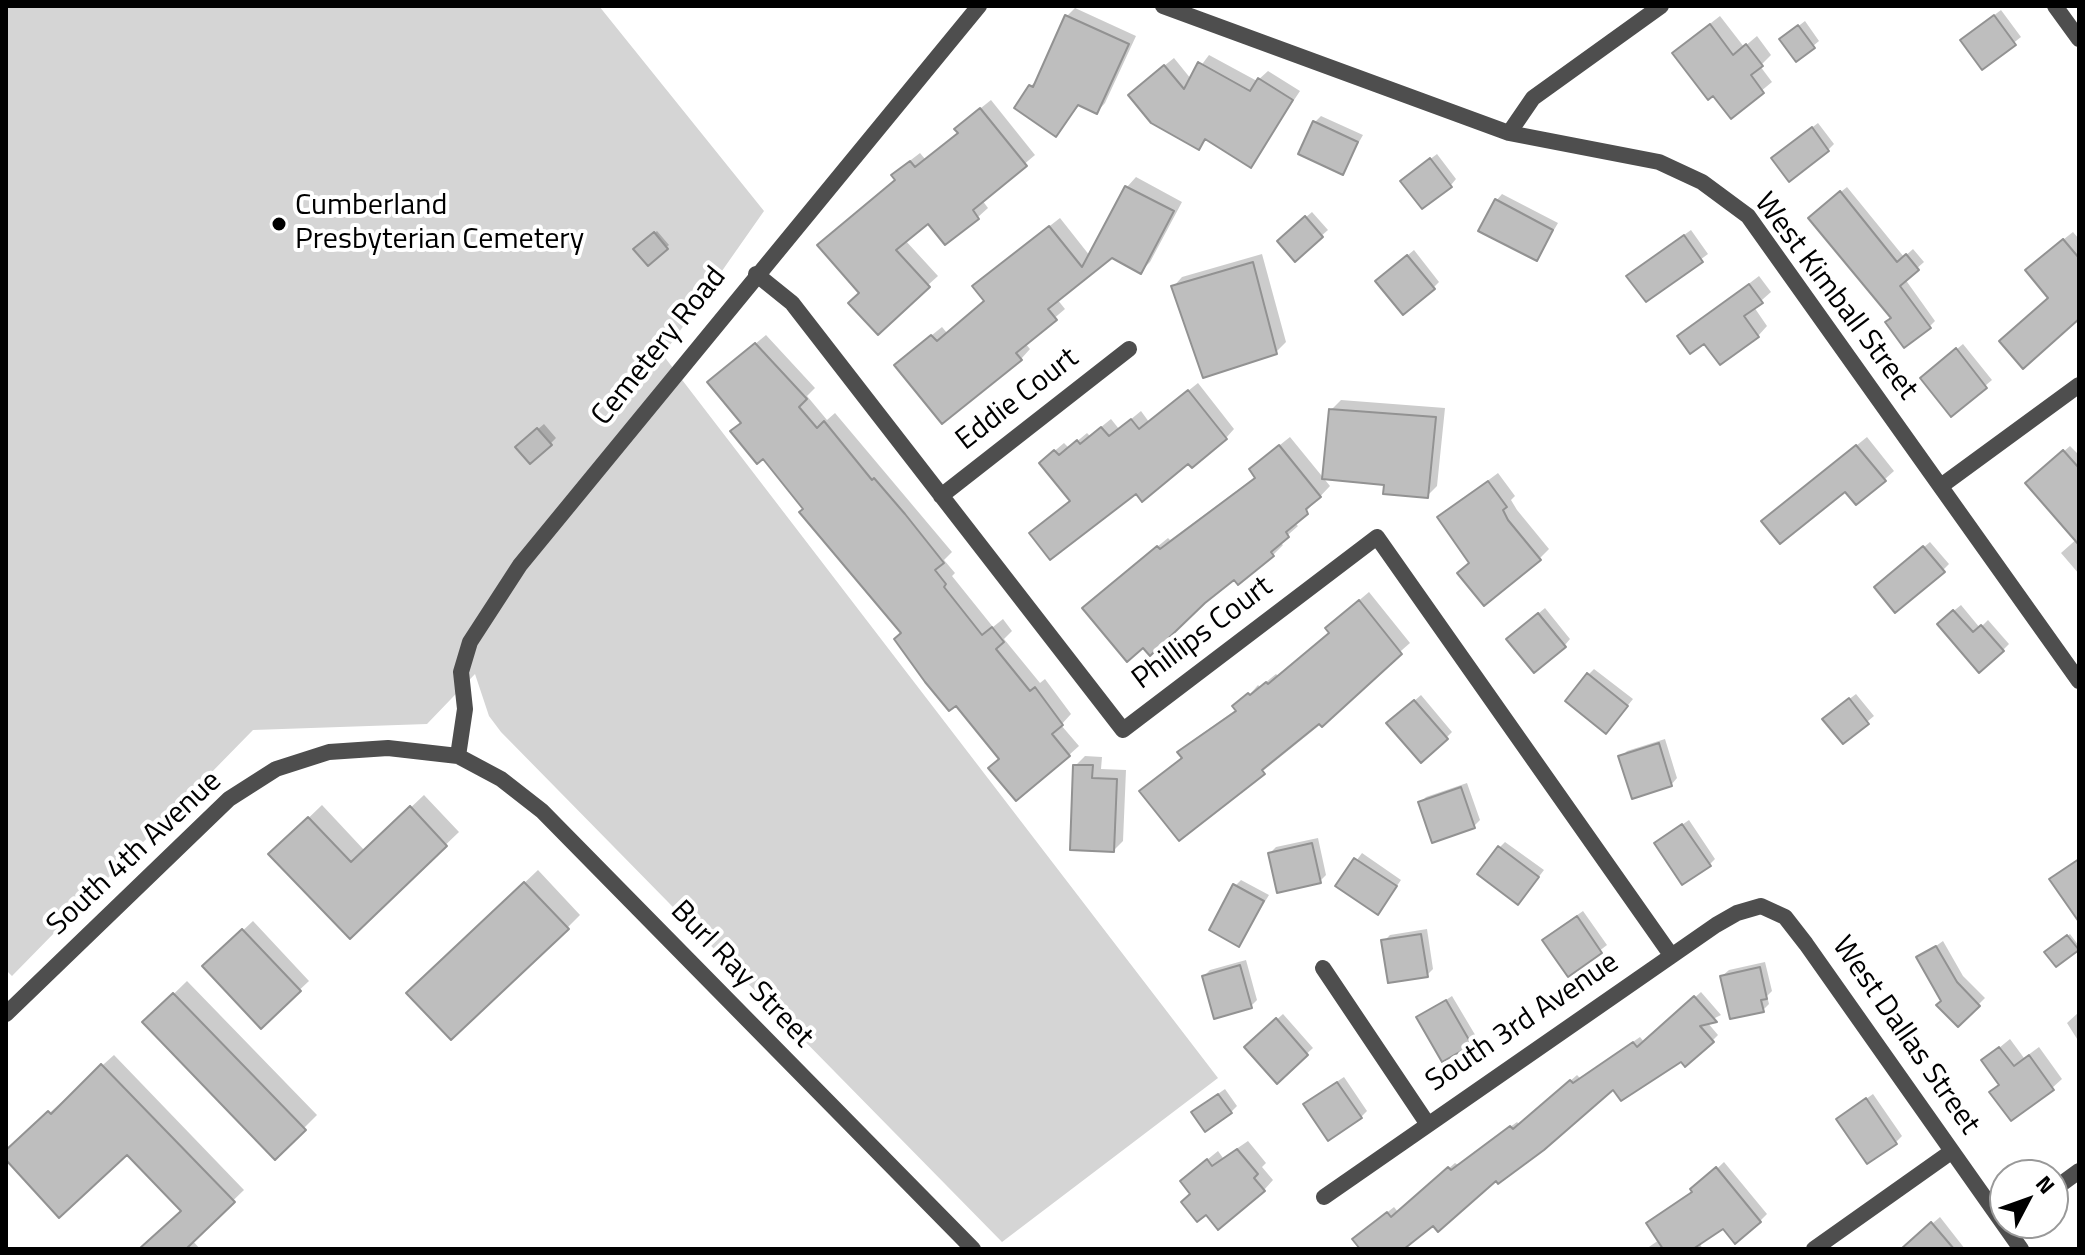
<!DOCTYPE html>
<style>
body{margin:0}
#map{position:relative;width:2085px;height:1255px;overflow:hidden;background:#fff;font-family:"Titillium Web",sans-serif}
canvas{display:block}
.frame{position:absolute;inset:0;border:8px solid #000;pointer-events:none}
.north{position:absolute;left:1989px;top:1159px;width:80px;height:80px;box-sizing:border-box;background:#fff;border:2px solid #999;border-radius:50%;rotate:49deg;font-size:22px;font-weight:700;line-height:32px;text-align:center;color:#000}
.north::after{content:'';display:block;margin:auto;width:28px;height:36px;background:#000;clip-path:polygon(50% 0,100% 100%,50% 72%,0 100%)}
</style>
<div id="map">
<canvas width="2085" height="1255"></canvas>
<div class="frame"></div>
<div class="north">N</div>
</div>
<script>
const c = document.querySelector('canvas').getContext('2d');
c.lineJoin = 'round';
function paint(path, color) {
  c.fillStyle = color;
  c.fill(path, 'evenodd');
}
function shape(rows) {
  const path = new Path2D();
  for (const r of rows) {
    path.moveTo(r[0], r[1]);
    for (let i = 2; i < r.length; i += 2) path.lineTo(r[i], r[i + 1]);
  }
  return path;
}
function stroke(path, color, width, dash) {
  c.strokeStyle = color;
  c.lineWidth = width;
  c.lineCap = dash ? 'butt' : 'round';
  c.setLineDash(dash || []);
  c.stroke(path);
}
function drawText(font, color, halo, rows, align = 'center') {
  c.font = font + ' "Titillium Web",sans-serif';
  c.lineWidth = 8;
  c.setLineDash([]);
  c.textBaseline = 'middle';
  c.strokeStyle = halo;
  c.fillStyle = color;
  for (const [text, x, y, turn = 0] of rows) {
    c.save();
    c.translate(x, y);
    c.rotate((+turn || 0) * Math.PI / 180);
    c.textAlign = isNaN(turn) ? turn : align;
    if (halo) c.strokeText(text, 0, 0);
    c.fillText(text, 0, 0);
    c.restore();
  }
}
const green = shape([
 [6,6,599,6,764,211,663,355,1218,1078,1002,1242,501,732,489,716,475,674,427,724,253,730,12,976,6,970]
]);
const shadow = shape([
 [1075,8,1136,36,1105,103,1097,112,1080,104,1056,135,1031,86,1039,78,1067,16],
 [2001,10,2021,37,1983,67,1969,34],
 [1720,16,1744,47,1757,36,1771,55,1760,66,1772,82,1731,116,1684,44],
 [1805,21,1819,41,1813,46,1788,34],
 [1209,55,1257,81,1268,71,1300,91,1251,165,1208,138,1199,147,1139,86,1174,58,1191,79],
 [991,100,1035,155,982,200,988,208,978,217,945,242,929,221,905,240,938,276,928,285,861,293,903,166,920,153,925,159,960,132,966,120],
 [1321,116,1363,135,1342,172,1315,122],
 [1818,123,1834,144,1828,150,1780,152],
 [1437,154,1456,179,1451,185,1409,175],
 [1136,177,1182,202,1150,262,1140,272,1111,256,1057,299,1065,309,1025,343,1030,349,1021,359,907,355,942,327,947,333,986,300,984,277,1060,218,1090,256,1127,187],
 [1847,187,1904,257,1913,249,1924,262,1905,279,1935,321,1929,327,1893,317,1816,212],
 [1502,194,1558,223,1537,259,1496,201],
 [1312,212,1328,230,1295,259,1285,235],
 [1691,230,1708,254,1646,300,1635,270],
 [657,231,669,245,648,263,636,249],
 [2073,232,2079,239,2079,318,2050,298,2036,261],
 [1414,250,1439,282,1434,287,1384,275],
 [1262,254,1286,342,1276,352,1173,287,1182,277],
 [1759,276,1771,292,1754,307,1767,326,1758,336,1704,341,1680,336],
 [766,335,815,388,807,396,827,420,835,413,952,552,944,560,955,573,952,576,993,627,1003,619,1012,631,1004,639,1040,683,1045,679,1071,714,1061,725,1079,746,1069,755,1001,758,806,509,743,422,720,373],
 [1963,344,1992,380,1952,414,1928,373],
 [1198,383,1234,429,1226,438,1136,492,1031,533,1072,499,1051,454,1064,443,1069,448,1087,433,1090,436,1111,419,1119,429,1141,411,1149,422],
 [1341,400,1445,408,1437,486,1427,496,1386,483,1331,410],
 [544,424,556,438,550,444,524,441],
 [1290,437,1330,486,1295,523,1298,526,1280,542,1283,545,1273,555,1238,582,1234,577,1150,653,1094,598,1168,538,1170,540,1257,476,1261,460],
 [1867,437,1894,471,1884,480,1845,489,1763,521],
 [2070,446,2079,455,2079,491,2034,477],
 [1498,473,1515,496,1511,500,1517,510,1549,549,1540,558,1439,517],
 [2079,537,2079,574,2061,553],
 [1930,542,1949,564,1943,570,1883,582],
 [1369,592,1410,643,1370,678,1372,681,1363,690,1180,838,1141,791,1183,757,1180,752,1189,743,1237,709,1258,685,1260,687,1276,674,1278,676,1331,632,1337,619],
 [1961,605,1980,628,1988,620,2009,644,2003,650,1945,618],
 [1545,608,1570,639,1565,645,1515,633],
 [1594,669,1633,699,1612,725,1588,675],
 [1856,694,1874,716,1843,742,1831,713],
 [1421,695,1452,732,1446,738,1395,718],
 [1665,739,1677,778,1671,785,1621,757,1627,751],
 [1085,756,1102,757,1101,769,1126,770,1123,841,1114,850,1075,766],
 [1467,783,1480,820,1474,826,1420,803,1426,797],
 [424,795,459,832,350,936,271,854,322,805,365,851],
 [1689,820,1715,859,1709,865,1663,838],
 [1318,838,1326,875,1320,881,1270,853,1276,847],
 [1505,842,1544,870,1524,896,1499,848],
 [1362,853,1401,880,1383,906,1338,886],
 [538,870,580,915,567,928,422,980],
 [1241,880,1269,895,1239,944,1235,886],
 [1583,911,1607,945,1568,975,1550,934],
 [253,921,309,981,261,1026,205,966],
 [1427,929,1433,969,1427,975,1384,941,1390,935],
 [2070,934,2079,946,2056,964,2047,953],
 [1943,941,1963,976,1985,998,1958,1025,1919,958],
 [1246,960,1257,1000,1251,1006,1204,976,1210,970],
 [1765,962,1772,991,1767,996,1769,1004,1763,1010,1722,976,1729,970],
 [187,981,317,1115,275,1157,145,1022],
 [1701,992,1721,1015,1707,1022,1718,1035,1712,1041,1681,1059,1614,1087,1401,1249,1363,1249,1361,1233,1394,1207,1398,1212,1455,1163,1458,1165,1517,1122,1520,1125,1577,1075,1580,1078,1640,1037,1644,1042],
 [1452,996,1477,1038,1471,1044,1419,1018],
 [2079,1012,2079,1042,2067,1023],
 [1283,1014,1313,1048,1277,1081,1246,1047],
 [2010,1039,2024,1058,2039,1047,2062,1079,2052,1088,1992,1092,2000,1084,1983,1061],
 [114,1055,244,1190,192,1240,200,1249,141,1249,184,1210,127,1152,6,1157,15,1144],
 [1344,1077,1367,1111,1361,1117,1312,1098],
 [1225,1089,1237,1106,1231,1112,1199,1107],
 [1873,1094,1902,1136,1896,1142,1838,1119],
 [1248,1141,1266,1163,1262,1167,1273,1180,1264,1190,1192,1172,1218,1151,1223,1158],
 [1724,1162,1767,1214,1760,1221,1723,1226,1699,1243,1703,1249,1646,1249,1659,1240,1648,1224,1694,1191],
 [1940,1217,1965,1249,1903,1249]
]);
const building = shape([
 [1065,15,1129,44,1097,114,1078,105,1056,137,1014,108,1029,85,1033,87,1065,15],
 [1994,15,2016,45,1982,70,1960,40,1994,15],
 [1710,24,1733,55,1746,44,1763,66,1751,75,1764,93,1731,119,1713,96,1708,100,1672,53,1710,24],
 [1798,25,1815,48,1796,62,1779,39,1798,25],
 [1198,62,1250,91,1258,78,1293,100,1251,168,1205,139,1199,150,1151,123,1128,95,1164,65,1184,89,1198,62],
 [980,108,1027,166,973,210,979,219,945,245,928,224,896,250,930,287,878,335,848,303,859,293,817,245,895,180,891,175,910,161,915,167,958,133,954,129,980,108],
 [1313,121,1358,142,1343,175,1298,154,1313,121],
 [1812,127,1829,151,1789,182,1771,158,1812,127],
 [1430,158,1452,187,1422,209,1400,181,1430,158],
 [1125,186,1174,211,1141,274,1112,258,1048,309,1057,320,1016,353,1022,360,942,424,894,365,931,335,937,341,984,301,972,286,1049,226,1082,267,1125,186],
 [1840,191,1897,262,1906,254,1919,270,1900,286,1931,328,1904,348,1885,322,1891,318,1808,218,1840,191],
 [1495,199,1553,230,1537,261,1478,231,1495,199],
 [1305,216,1323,237,1295,262,1277,241,1305,216],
 [654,232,668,249,648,266,633,249,654,232],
 [1684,235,1703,262,1646,302,1626,276,1684,235],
 [2063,239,2079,258,2079,319,2023,369,1999,341,2048,298,2025,270,2063,239],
 [1407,255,1435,289,1403,315,1375,281,1407,255],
 [1253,262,1277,354,1203,378,1171,286,1253,262],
 [1749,284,1763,303,1744,316,1759,337,1720,365,1704,344,1690,354,1677,336,1749,284],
 [755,343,807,399,799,407,817,428,824,421,872,480,874,478,905,514,944,563,935,570,946,584,944,587,982,635,992,627,1004,642,996,649,1030,691,1035,687,1063,725,1052,734,1070,756,1016,801,988,768,999,759,956,706,949,711,925,682,894,639,901,633,799,512,803,509,763,459,757,464,730,431,741,423,707,382,755,343],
 [1956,348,1987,388,1951,417,1920,378,1956,348],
 [1188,390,1227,439,1192,468,1188,464,1142,502,1136,494,1050,560,1029,533,1070,501,1039,463,1054,450,1059,455,1077,440,1080,444,1101,427,1109,436,1131,419,1139,429,1188,390],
 [1329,409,1436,417,1428,498,1383,494,1384,485,1322,479,1329,409],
 [537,428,552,445,530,464,515,447,537,428],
 [1279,445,1321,497,1306,509,1308,514,1286,532,1289,537,1271,552,1274,556,1238,585,1234,580,1205,603,1150,656,1143,648,1127,662,1082,608,1157,546,1160,549,1255,478,1249,469,1279,445],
 [1856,445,1886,481,1856,505,1845,492,1780,544,1761,521,1856,445],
 [2063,450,2079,468,2079,545,2025,483,2063,450],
 [1488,481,1507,507,1503,510,1508,520,1541,560,1484,606,1457,573,1469,563,1437,517,1488,481],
 [1923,546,1945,572,1895,613,1874,587,1923,546],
 [1359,600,1402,654,1322,727,1319,724,1262,770,1265,774,1179,841,1139,791,1182,758,1177,752,1236,711,1232,706,1248,693,1250,695,1266,682,1268,684,1329,633,1325,628,1359,600],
 [1953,610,1973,632,1981,625,2004,651,1979,673,1937,624,1953,610],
 [1538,613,1566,647,1534,673,1506,639,1538,613],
 [1587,673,1628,706,1606,734,1565,701,1587,673],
 [1849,698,1869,724,1843,744,1822,719,1849,698],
 [1414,700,1448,739,1421,763,1386,723,1414,700],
 [1659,743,1672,786,1632,799,1618,756,1659,743],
 [1073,765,1093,765,1092,778,1117,779,1114,852,1070,850,1073,765],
 [1461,787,1475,828,1432,843,1418,802,1461,787],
 [410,806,447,846,350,939,268,854,308,817,351,862,410,806],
 [1682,824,1711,866,1682,885,1654,843,1682,824],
 [1312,843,1321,883,1277,893,1268,853,1312,843],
 [1498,846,1539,877,1518,905,1477,874,1498,846],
 [1354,858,1397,886,1378,915,1335,886,1354,858],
 [2079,859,2079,922,2049,879,2079,859],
 [524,882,569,929,451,1040,406,993,524,882],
 [1233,884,1264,901,1239,947,1209,930,1233,884],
 [1577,916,1602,953,1568,977,1542,940,1577,916],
 [242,929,301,991,261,1029,202,966,242,929],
 [1421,934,1428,977,1388,983,1381,940,1421,934],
 [2067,935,2079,950,2056,967,2044,952,2067,935],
 [1936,946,1957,982,1980,1006,1958,1027,1936,1005,1941,1001,1916,957,1936,946],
 [1240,965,1252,1008,1214,1019,1202,976,1240,965],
 [1760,967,1767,999,1761,1000,1764,1012,1730,1019,1720,976,1760,967],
 [173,993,306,1130,275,1160,142,1022,173,993],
 [1694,996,1717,1022,1700,1026,1714,1042,1685,1067,1681,1062,1621,1101,1613,1090,1544,1150,1498,1184,1496,1181,1438,1232,1433,1226,1404,1249,1360,1249,1352,1239,1387,1212,1391,1217,1448,1167,1451,1170,1510,1126,1513,1129,1570,1080,1573,1083,1633,1042,1637,1047,1694,996],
 [1446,1000,1472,1045,1442,1062,1416,1017,1446,1000],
 [1276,1018,1308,1055,1277,1084,1244,1047,1276,1018],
 [1999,1047,2014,1066,2029,1055,2054,1090,2011,1121,1989,1092,1999,1085,1981,1060,1999,1047],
 [101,1064,235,1202,186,1249,139,1249,181,1211,127,1155,59,1218,6,1160,6,1150,48,1111,51,1114,101,1064],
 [1337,1082,1362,1118,1328,1141,1303,1104,1337,1082],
 [1218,1094,1232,1113,1205,1132,1191,1112,1218,1094],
 [1866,1098,1897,1144,1867,1164,1836,1119,1866,1098],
 [1237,1149,1258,1174,1254,1178,1265,1191,1218,1230,1206,1215,1197,1222,1181,1202,1190,1194,1180,1181,1207,1159,1212,1166,1237,1149],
 [1716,1167,1761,1222,1735,1244,1723,1229,1693,1249,1663,1249,1646,1223,1692,1192,1690,1189,1716,1167],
 [1931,1222,1954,1249,1901,1249,1931,1222]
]);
const minor = shape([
 [1163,6,1509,133,1659,162,1702,182,1748,216,2079,681],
 [2055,6,2079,39],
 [1509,133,1533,98,1661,6],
 [756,274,792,303,1123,730,1377,537,1671,955],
 [1941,486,2079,385],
 [941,496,1129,349],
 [458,756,465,709,461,672,470,642,520,565,979,6],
 [1323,968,1427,1123],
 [6,1014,229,799,276,769,329,752,388,748,458,756,501,779,542,811,973,1249],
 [2053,1190,2079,1171],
 [1324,1197,1716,925,1737,913,1761,906,1785,917,1806,944,2021,1249],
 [1814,1249,1951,1152]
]);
const markers = [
 [279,224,8,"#000"]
];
const poiNames = [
 ["Cumberland",295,207],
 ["Presbyterian Cemetery",295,241]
];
const streetNames = [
 ["West Kimball Street",1835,297,53],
 ["Cemetery Road",660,347,-51],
 ["Eddie Court",1018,400,-38],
 ["Phillips Court",1203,634,-37],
 ["South 4th Avenue",135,854,-43],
 ["Burl Ray Street",741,975,46],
 ["South 3rd Avenue",1523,1023,-34],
 ["West Dallas Street",1905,1036,55]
];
paint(green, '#d5d5d5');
paint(shadow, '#0003');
paint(building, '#bebebe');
stroke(building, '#929292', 2);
stroke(minor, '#4e4e4e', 16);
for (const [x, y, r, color] of markers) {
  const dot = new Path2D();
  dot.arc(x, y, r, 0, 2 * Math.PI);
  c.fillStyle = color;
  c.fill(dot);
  stroke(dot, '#fff', 3);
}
drawText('30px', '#000', '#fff', poiNames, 'left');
drawText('30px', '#000', '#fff', streetNames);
</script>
